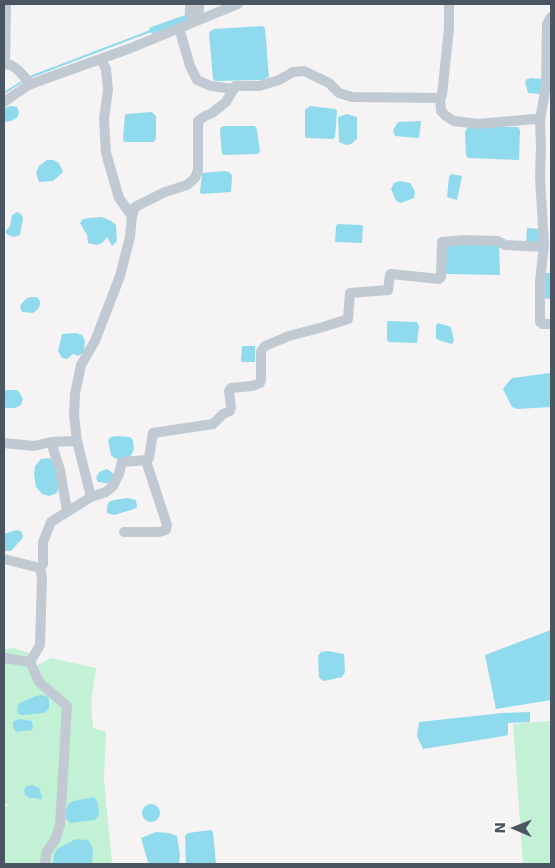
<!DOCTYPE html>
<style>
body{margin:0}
#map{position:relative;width:555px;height:868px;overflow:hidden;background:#f5f3f3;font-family:"DejaVu Sans",sans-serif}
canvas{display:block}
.frame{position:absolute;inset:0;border:5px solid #4a5661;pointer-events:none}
.north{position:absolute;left:490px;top:803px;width:50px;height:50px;-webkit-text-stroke:4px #fff;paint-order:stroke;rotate:271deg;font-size:14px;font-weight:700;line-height:20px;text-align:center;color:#4a5661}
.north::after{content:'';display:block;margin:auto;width:18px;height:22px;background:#4a5661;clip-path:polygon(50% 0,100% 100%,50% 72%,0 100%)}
</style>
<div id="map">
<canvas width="555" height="868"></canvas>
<div class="frame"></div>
<div class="north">N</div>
</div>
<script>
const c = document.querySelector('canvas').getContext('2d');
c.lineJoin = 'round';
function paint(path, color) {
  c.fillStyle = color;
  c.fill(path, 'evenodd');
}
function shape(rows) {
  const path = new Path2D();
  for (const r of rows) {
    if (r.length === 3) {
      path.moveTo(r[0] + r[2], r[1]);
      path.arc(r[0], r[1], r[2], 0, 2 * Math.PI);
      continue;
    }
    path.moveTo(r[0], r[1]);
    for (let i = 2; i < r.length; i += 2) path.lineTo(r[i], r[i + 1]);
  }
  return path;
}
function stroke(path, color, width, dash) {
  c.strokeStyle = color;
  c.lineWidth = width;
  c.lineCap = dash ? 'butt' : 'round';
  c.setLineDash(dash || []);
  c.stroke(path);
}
const green = shape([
 [13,648,33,654,36,666,51,658,96,668,91,702,93,728,106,732,104,780,112,864,4,864,4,807,9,805,4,803,4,649],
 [551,721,551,864,523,864,513,724]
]);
const water = shape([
 [262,26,265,28,269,77,262,80,215,81,213,79,209,33,211,31,214,29],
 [531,78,541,79,543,81,541,94,528,93,525,82,527,79],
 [11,106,17,107,19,112,18,117,11,121,4,122,4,108],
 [310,106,335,109,337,111,335,137,333,139,307,138,305,137,305,110],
 [152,112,156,116,156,138,154,142,125,142,123,140,125,115,127,114],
 [347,114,357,117,357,139,351,144,346,145,339,142,338,117],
 [421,121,419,138,395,136,393,130,398,122],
 [225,126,255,126,257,130,260,151,258,154,225,155,222,154,220,131,221,127],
 [471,126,518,127,520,130,519,160,468,158,466,155,465,132,467,128],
 [47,160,53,160,59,163,63,172,53,181,39,182,36,173,39,166],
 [225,171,229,172,232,175,231,192,201,194,200,192,202,173],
 [451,174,462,176,457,200,447,197,449,177],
 [400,181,410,183,415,191,414,198,401,203,396,201,391,189,394,183],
 [17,212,21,214,23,218,20,235,13,237,8,235,5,232,10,226,12,215],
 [102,217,111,221,116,225,117,241,112,246,107,237,102,243,97,245,88,243,87,235,80,223,83,219,89,218],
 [338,224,361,225,363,226,362,243,335,242,336,226],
 [527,228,541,229,540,245,526,245],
 [443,244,499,244,500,275,447,274,444,273],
 [542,273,551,273,551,299,542,298],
 [32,297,37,297,40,301,40,305,38,309,33,313,22,312,20,307,22,303,27,298],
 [388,321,417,322,419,326,417,343,389,342,387,340,387,322],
 [438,323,451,327,454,341,452,344,438,340,436,338,436,325],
 [76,333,82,335,85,341,84,352,78,356,73,354,67,359,62,358,58,351,62,334],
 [242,346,255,346,255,362,243,362,241,361],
 [549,373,551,374,551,407,517,409,512,407,503,389,510,380,513,378],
 [6,390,17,390,20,393,23,399,21,405,15,408,6,408,4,405,4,392],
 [117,436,130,437,133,440,134,449,132,454,129,457,116,459,111,455,108,440,111,437],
 [49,458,53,460,59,483,57,493,49,496,42,494,36,487,34,475,35,466,41,459],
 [107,469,115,475,111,484,98,482,96,478,99,472],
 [127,498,136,500,137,507,134,509,114,515,107,513,107,506,109,502,114,500],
 [16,530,21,531,23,537,21,540,11,551,4,551,4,534],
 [551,630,551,700,496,709,485,655],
 [328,651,344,654,345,672,342,677,324,681,319,678,318,656,321,652],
 [42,695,48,697,49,701,49,708,44,713,22,715,17,713,18,704,36,696],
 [530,712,530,722,508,723,508,735,504,736,423,749,417,736,419,722,502,713],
 [19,719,32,721,33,726,32,730,16,732,13,727,13,722],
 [32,785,39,788,42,797,41,800,36,798,29,798,25,795,24,790,26,786],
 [94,797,98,803,99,815,95,820,70,823,66,818,66,812,68,804,74,801],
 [151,813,9],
 [211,830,213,832,216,864,186,864,185,836,188,833],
 [156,832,169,833,177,836,180,855,179,864,151,864,148,862,141,838],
 [76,839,88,840,91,844,93,850,92,864,53,864,54,855,57,849]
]);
const stream = shape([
 [30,77,156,29],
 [4,93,23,81]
]);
const canal = shape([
 [153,30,187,18,193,14]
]);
const minor = shape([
 [190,4,190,14],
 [199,20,199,4],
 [179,28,190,66,197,80,211,86,234,89],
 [101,59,106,69,108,90,104,119,106,153,119,198,132,216],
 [4,64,11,65,18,70,31,84],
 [5,64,6,4],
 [440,98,441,111,446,116,454,121,478,124,534,119,540,120,541,146,540,177,544,245,540,281,540,322,543,324,551,324],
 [4,102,27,86,39,81,131,48,238,4],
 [540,120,546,86,547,24,551,17],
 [51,442,60,470,67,511],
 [4,443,34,446,51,442,77,441],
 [91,497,77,441,74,415,75,394,81,365,95,341,120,276,130,237,132,216,135,207,165,192,187,185,195,178,198,170,198,121,205,116,212,113,226,102,235,86,259,86,279,80,293,72,304,71,329,83,339,93,352,97,440,98,442,95,449,28,449,4],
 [124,532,159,532,166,530,167,525,146,461],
 [4,559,40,568],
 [4,658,30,662,40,645,42,578,40,568,43,564,43,542,51,522,91,497,106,492,113,486,119,474,122,462,147,460,149,458,153,433,213,424,223,414,230,411,231,407,229,391,231,388,252,386,260,383,261,380,261,351,265,346,289,336,323,327,348,319,350,293,388,290,390,275,391,274,439,279,441,277,442,242,464,240,498,241,505,245,544,247],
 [30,662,39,682,67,706,60,825,55,840,46,853,45,864]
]);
paint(green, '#c3f1d5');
paint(water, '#90daee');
stroke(stream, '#90daee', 2);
stroke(canal, '#90daee', 7);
stroke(minor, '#c1cad2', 10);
</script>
